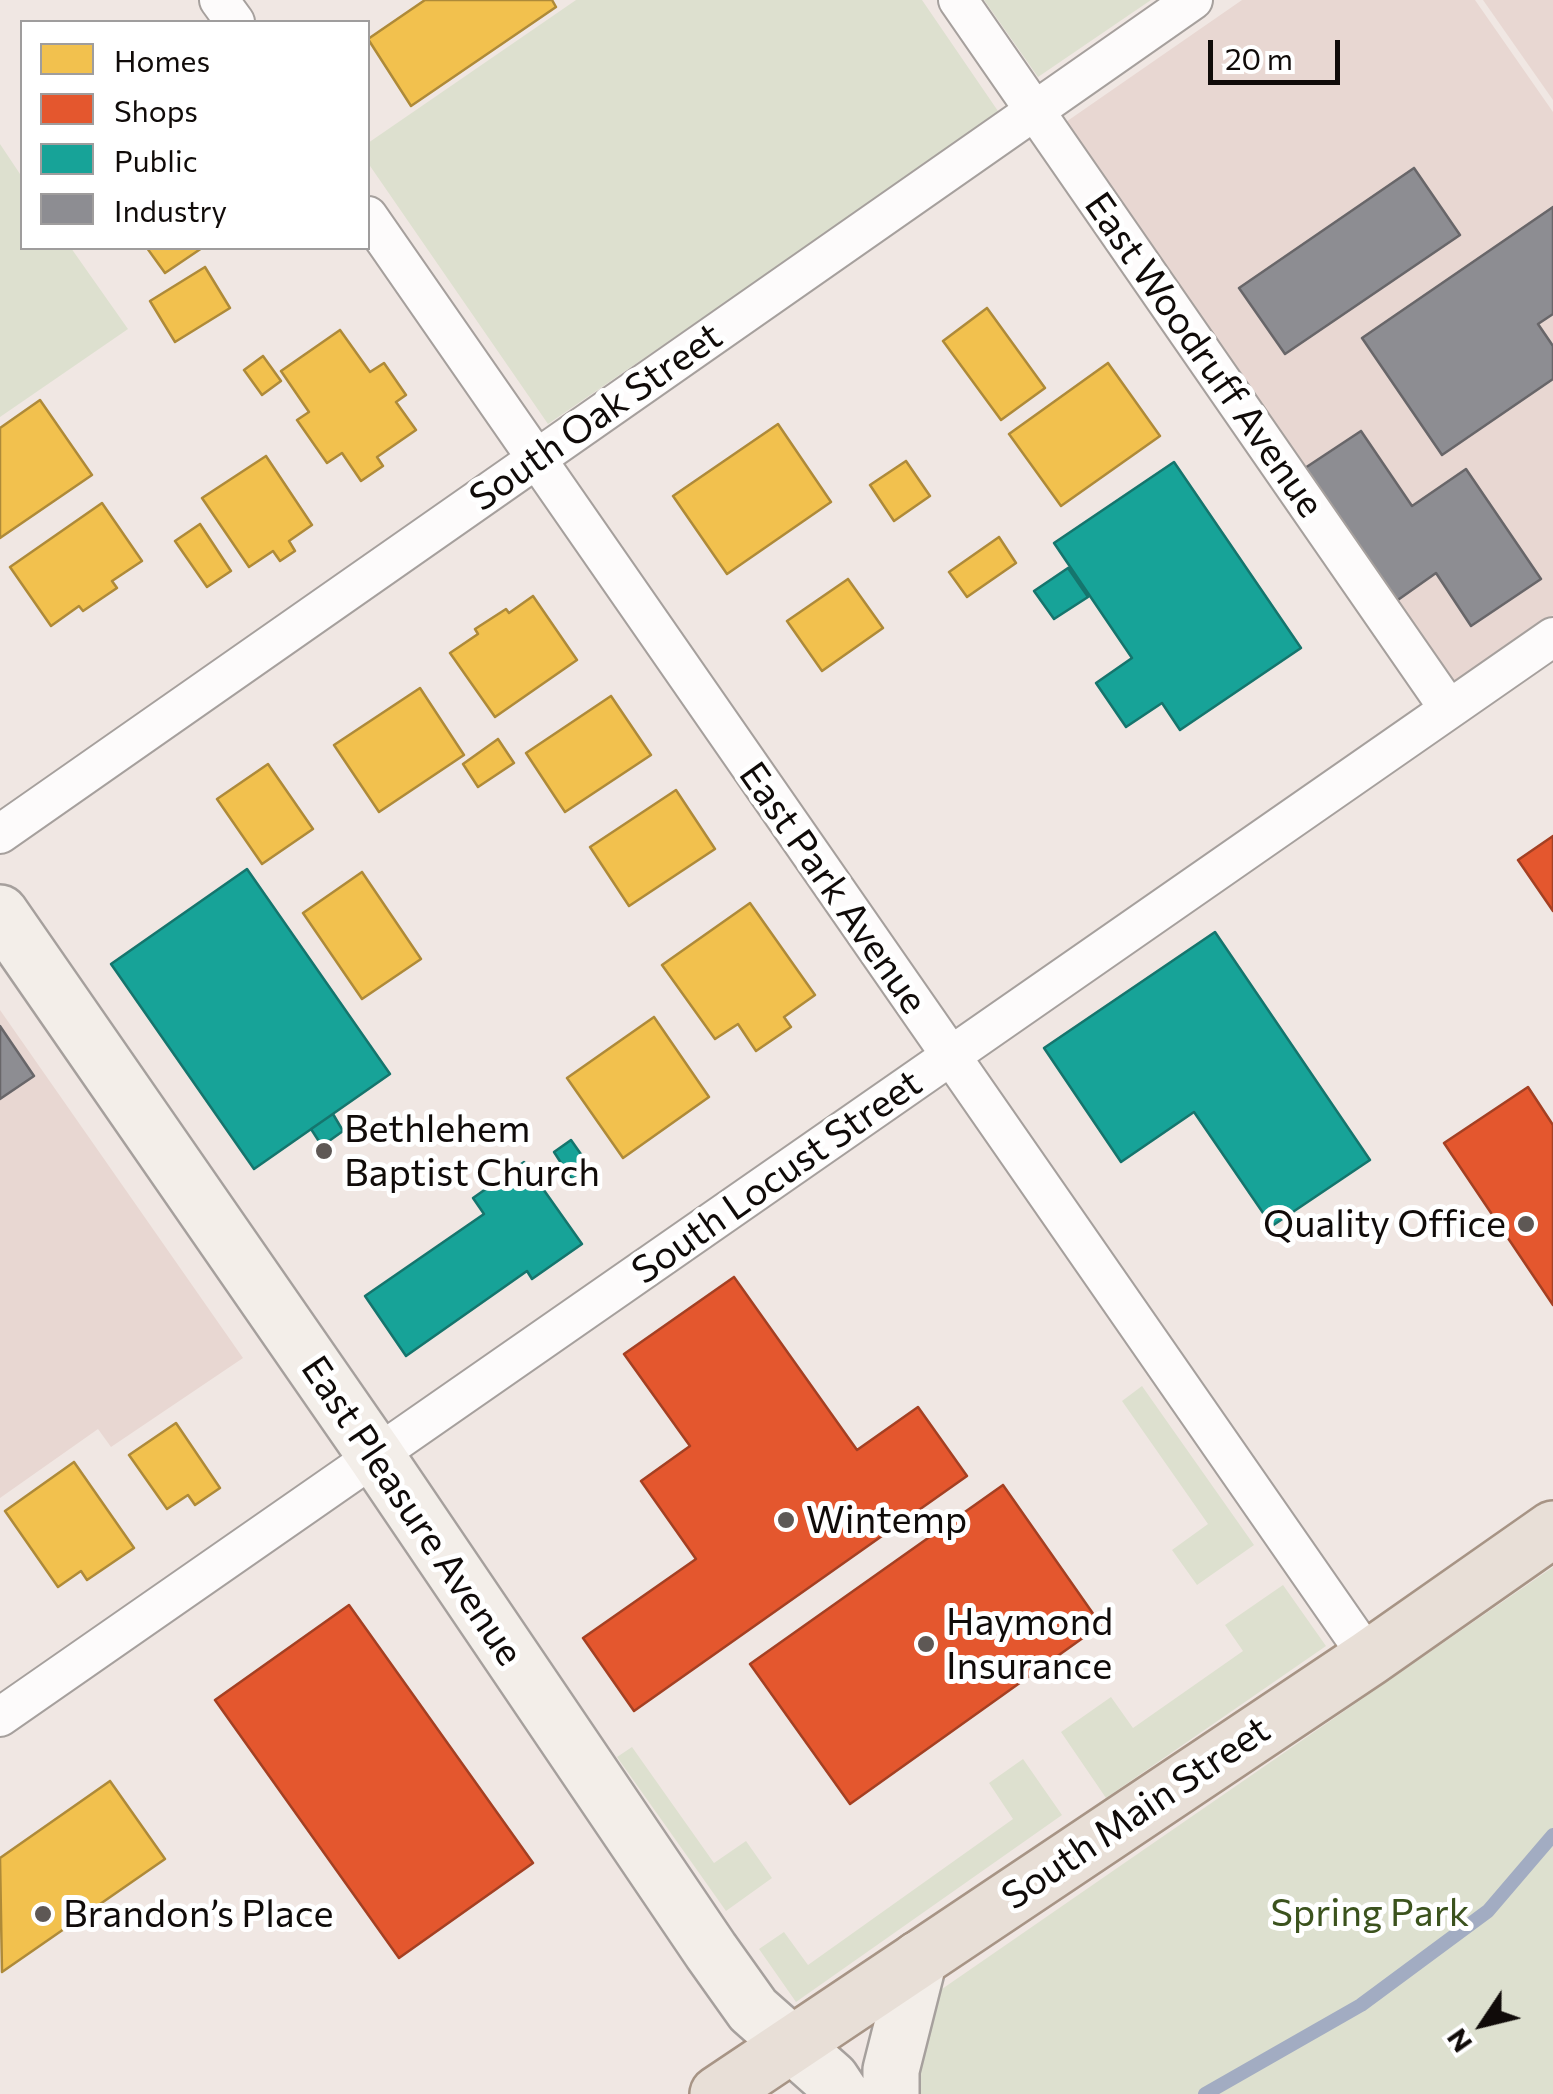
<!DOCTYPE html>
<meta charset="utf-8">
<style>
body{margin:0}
#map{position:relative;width:1553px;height:2094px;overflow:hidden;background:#f0e7e3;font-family:Commissioner,sans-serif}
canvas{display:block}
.legend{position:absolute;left:20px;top:20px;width:350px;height:230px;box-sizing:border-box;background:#fff;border:2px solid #9f9d9d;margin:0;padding:12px 18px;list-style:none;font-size:30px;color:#100b09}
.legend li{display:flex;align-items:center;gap:20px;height:50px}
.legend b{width:50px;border:2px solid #9f9d9d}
.north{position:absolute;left:1433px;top:1974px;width:100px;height:100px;-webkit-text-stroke:8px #fff;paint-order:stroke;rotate:235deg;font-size:28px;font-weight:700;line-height:40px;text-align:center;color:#100b09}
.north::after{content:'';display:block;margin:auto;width:35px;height:45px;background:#100b09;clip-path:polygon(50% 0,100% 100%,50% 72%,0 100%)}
.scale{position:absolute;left:1208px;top:40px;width:132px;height:45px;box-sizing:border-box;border:5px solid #100b09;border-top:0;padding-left:12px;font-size:30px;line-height:35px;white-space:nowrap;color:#100b09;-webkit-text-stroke:8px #fff;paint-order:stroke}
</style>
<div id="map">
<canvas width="1553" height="2094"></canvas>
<ul class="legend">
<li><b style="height:28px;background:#f2c14e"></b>Homes</li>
<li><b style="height:28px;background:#e4572e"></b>Shops</li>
<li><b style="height:28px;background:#17a398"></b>Public</li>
<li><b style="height:28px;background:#8d8d92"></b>Industry</li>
</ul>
<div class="north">N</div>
<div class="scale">20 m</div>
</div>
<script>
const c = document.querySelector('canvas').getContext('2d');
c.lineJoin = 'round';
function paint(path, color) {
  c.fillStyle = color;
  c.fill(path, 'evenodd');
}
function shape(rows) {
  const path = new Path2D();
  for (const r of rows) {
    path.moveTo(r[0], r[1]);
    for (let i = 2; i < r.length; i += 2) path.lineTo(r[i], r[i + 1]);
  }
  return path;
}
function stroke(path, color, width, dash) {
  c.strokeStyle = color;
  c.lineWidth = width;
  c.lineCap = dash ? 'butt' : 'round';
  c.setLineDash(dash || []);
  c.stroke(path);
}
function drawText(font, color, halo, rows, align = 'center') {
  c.font = font + ' Commissioner,sans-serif';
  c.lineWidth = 10;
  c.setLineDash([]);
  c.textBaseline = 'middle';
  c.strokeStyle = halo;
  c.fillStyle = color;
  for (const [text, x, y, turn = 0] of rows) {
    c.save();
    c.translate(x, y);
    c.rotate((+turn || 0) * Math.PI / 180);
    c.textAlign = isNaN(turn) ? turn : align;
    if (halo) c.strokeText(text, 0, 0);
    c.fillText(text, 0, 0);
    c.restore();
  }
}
const industrial = shape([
 [1242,0,1475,0,1553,112,1553,615,1451,686,1063,124],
 [1483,0,1553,0,1553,100],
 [0,1010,243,1358,111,1447,98,1429,0,1498]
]);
const green = shape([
 [576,0,922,0,1000,114,548,424,368,163,368,143],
 [984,0,1151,0,1038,77],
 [0,144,22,177,22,248,71,248,128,329,0,417],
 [1142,1386,1254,1545,1197,1585,1172,1550,1208,1524,1122,1401],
 [1553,1567,1553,2094,913,2094,911,2067,942,1989],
 [1283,1585,1326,1646,1106,1798,1061,1732,1111,1697,1133,1728,1243,1651,1225,1625],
 [632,1747,714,1863,746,1841,772,1878,726,1911,617,1757],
 [1023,1759,1062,1815,796,2002,759,1949,784,1932,808,1965,1013,1819,989,1783]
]);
const homes = shape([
 [425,0,552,0,556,7,411,106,368,39,425,0],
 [147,248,202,248,165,273,147,248],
 [205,267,230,308,175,342,150,301,205,267],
 [987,308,1045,388,1001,420,943,341,987,308],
 [340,330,370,372,384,363,406,395,396,402,416,430,377,457,383,466,361,481,342,453,327,463,297,420,309,412,281,371,340,330],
 [263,356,281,381,262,395,244,370,263,356],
 [1108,363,1160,436,1061,506,1009,434,1108,363],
 [40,400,92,475,0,538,0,428,40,400],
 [778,424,831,502,727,574,673,496,778,424],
 [266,456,312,525,289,541,295,551,280,561,273,551,249,567,202,498,266,456],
 [906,461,930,496,894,521,870,485,906,461],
 [102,503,142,561,112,581,117,588,83,611,79,606,51,626,10,567,102,503],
 [200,524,231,571,207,587,175,541,200,524],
 [999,537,1016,563,967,597,949,572,999,537],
 [848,579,883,628,822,671,787,621,848,579],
 [533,596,577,660,495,717,450,653,478,634,475,629,506,609,509,613,533,596],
 [420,688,464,755,379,812,334,745,420,688],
 [611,696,651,755,565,812,526,753,611,696],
 [498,739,514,763,478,787,463,764,498,739],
 [268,764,313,829,262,864,217,799,268,764],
 [676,790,715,849,629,906,590,847,676,790],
 [362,872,421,959,362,999,303,913,362,872],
 [750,903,815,995,784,1017,791,1027,756,1051,738,1024,715,1039,662,965,750,903],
 [654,1017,709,1097,623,1158,567,1078,654,1017],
 [176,1423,220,1488,195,1505,188,1495,167,1509,129,1455,176,1423],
 [74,1462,134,1548,87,1580,81,1571,58,1587,5,1511,74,1462],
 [110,1781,165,1859,2,1972,0,1858,110,1781]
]);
const shops = shape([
 [1553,836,1553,911,1518,860,1553,836],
 [1528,1087,1553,1125,1553,1305,1444,1143,1528,1087],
 [734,1277,857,1450,918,1407,967,1476,634,1711,583,1638,696,1559,641,1481,690,1446,624,1354,734,1277],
 [1003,1485,1101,1625,850,1804,750,1664,1003,1485],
 [349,1605,533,1863,399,1958,215,1700,349,1605]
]);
const public = shape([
 [1174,462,1301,648,1180,730,1162,703,1126,727,1096,683,1132,658,1054,543,1174,462],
 [1068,568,1088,597,1054,619,1034,591,1068,568],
 [247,869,390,1074,254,1169,111,964,247,869],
 [1215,932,1370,1160,1272,1226,1194,1112,1121,1162,1044,1048,1215,932],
 [333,1114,343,1131,322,1146,311,1129,333,1114],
 [571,1140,590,1167,572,1180,554,1152,571,1140],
 [524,1162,582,1244,532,1279,527,1271,406,1356,365,1296,484,1214,473,1198,524,1162]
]);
const industry = shape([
 [1414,168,1460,235,1285,354,1239,288,1414,168],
 [1553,207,1553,314,1538,324,1553,346,1553,379,1442,455,1362,338,1553,207],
 [1361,431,1412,506,1466,469,1541,579,1471,626,1436,573,1395,602,1305,468,1361,431],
 [0,1026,34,1076,0,1099,0,1026]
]);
const stream = shape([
 [1205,2094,1361,2005,1488,1911,1553,1835]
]);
const street = shape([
 [219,0,235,22],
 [958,0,1449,709],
 [368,216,1369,1658],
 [0,834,1193,0],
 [0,1717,1553,637]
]);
const secondary = shape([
 [0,913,376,1456,711,1951,753,2010,831,2079,841,2094],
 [891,2094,891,2070,919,1959]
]);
const primary = shape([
 [718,2094,1369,1658,1553,1529]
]);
const markers = [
 [324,1151,10,"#5e5855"],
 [1526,1224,10,"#5e5855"],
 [786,1520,10,"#5e5855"],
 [926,1644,10,"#5e5855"],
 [43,1914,10,"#5e5855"]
];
const streetNames = [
 ["East Woodruff Avenue",1204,355,55],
 ["South Oak Street",596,417,-35],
 ["East Park Avenue",833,888,55],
 ["South Locust Street",777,1177,-35],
 ["East Pleasure Avenue",412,1511,56],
 ["South Main Street",1136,1813,-34]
];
const poiNames = [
 ["Bethlehem",344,1129],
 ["Baptist Church",344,1173],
 ["Quality Office",1506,1224,"right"],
 ["Wintemp",806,1520],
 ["Haymond",946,1622],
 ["Insurance",946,1666],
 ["Brandon’s Place",63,1914]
];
const parkNames = [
 ["Spring Park",1370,1913]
];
paint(industrial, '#e8d7d2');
paint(green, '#dde0cf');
paint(homes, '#f2c14e');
stroke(homes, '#ae8a39', 2.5);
paint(shops, '#e4572e');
stroke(shops, '#a44023', 2.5);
paint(public, '#17a398');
stroke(public, '#15756d', 2.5);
paint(industry, '#8d8d92');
stroke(industry, '#686669', 2.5);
stroke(stream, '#a2acc2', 14);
stroke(street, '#a6a09d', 42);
stroke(secondary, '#a6a09d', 60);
stroke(primary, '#a79485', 60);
stroke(street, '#fdfbfb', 38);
stroke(secondary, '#f3eee9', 55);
stroke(primary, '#e8dfd7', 55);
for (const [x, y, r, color] of markers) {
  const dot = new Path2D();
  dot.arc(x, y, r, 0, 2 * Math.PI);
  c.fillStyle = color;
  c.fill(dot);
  stroke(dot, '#fff', 4);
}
drawText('38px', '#100b09', '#fff', streetNames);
drawText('38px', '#100b09', '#fff', poiNames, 'left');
drawText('38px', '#3b521d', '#fff', parkNames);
</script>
